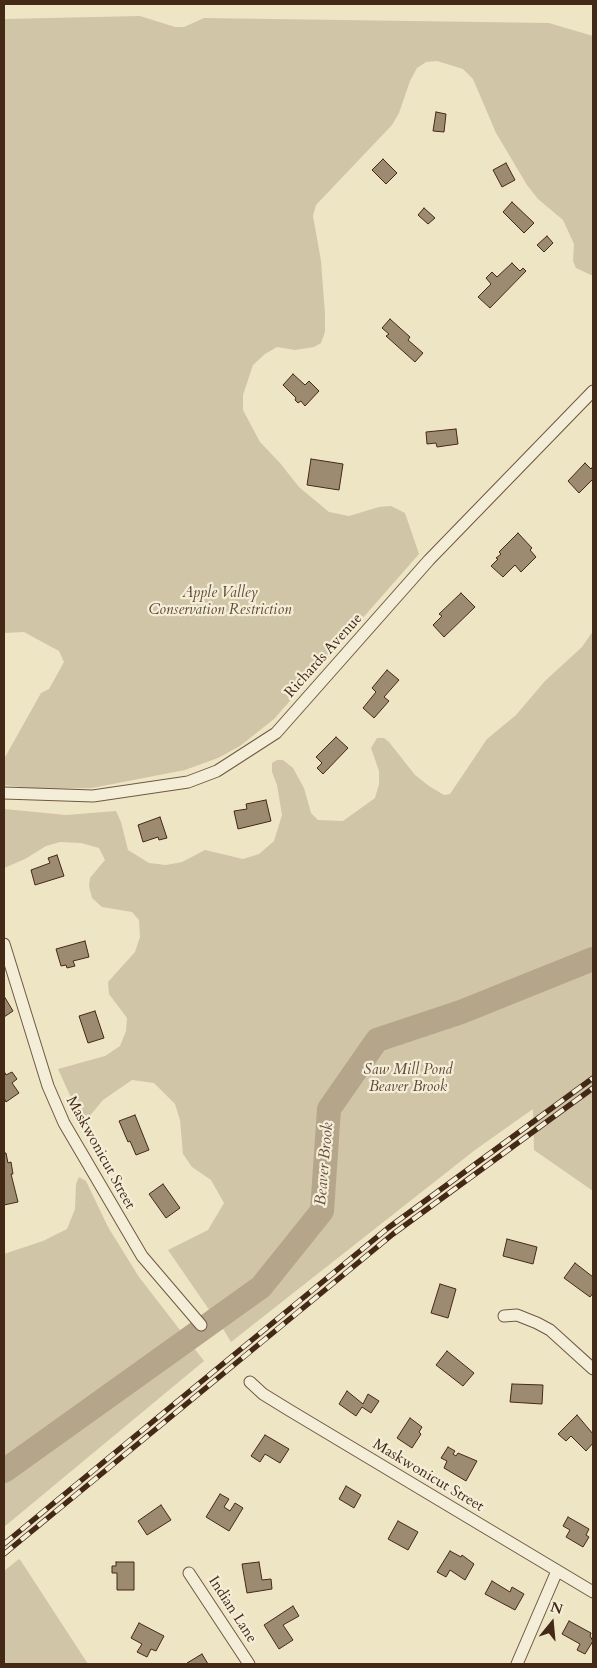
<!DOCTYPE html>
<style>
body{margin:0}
#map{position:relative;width:597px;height:1668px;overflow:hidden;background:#eee5c5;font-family:Cardo,serif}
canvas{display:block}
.frame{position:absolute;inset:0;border:5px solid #452917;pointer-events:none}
.north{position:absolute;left:527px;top:1598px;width:50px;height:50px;-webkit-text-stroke:4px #f4eed9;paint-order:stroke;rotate:17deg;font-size:14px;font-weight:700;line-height:20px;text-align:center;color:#452917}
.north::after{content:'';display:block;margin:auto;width:18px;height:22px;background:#452917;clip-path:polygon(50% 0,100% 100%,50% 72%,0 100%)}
</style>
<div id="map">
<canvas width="597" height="1668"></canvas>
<div class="frame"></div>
<div class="north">N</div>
</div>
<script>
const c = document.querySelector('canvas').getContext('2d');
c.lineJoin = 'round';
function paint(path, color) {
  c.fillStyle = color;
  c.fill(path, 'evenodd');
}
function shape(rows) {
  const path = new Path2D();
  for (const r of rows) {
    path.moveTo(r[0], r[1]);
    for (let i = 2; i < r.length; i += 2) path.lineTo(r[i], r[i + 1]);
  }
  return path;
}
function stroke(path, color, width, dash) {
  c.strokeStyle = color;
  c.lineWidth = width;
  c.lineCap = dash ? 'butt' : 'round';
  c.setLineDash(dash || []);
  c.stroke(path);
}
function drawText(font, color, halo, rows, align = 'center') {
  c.font = font + ' Cardo,serif';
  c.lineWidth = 4.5;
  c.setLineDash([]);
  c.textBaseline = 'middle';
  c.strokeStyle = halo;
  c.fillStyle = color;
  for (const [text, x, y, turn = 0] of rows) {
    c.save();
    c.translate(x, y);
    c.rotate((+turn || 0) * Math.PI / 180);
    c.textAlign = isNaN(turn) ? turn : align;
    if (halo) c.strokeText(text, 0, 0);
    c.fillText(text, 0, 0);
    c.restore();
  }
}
const green = shape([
 [140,16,175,27,184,27,204,18,549,23,593,36,593,276,576,268,573,261,574,244,563,220,538,199,527,185,496,133,473,79,463,69,437,61,426,62,417,68,410,81,399,113,392,125,316,205,313,216,321,261,325,314,325,332,321,343,314,347,295,350,277,347,265,354,253,365,243,395,243,410,260,442,280,463,299,487,329,512,349,516,379,507,391,506,405,513,419,554,274,719,240,746,218,758,185,770,92,788,39,789,4,785,4,759,41,693,49,689,64,662,59,651,24,632,4,633,4,19],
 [593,631,593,1191,534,1150,533,1109,475,1150,231,1342,214,1314,212,1314,168,1250,208,1230,224,1203,211,1180,192,1167,183,1154,180,1120,175,1104,154,1083,132,1080,103,1100,83,1124,58,1069,105,1056,120,1046,126,1031,127,1018,109,994,108,982,135,952,140,937,139,920,132,912,102,907,92,898,89,886,90,878,105,860,99,848,81,843,60,842,46,846,25,859,4,868,4,809,66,815,116,811,121,822,128,850,149,863,166,865,182,862,205,850,243,859,259,854,274,841,282,815,277,785,272,772,272,763,277,760,283,760,293,768,304,788,311,813,318,820,343,821,375,798,379,784,379,771,371,748,377,738,384,738,389,742,415,775,429,786,444,795,450,794,487,739,516,715,545,681,582,647],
 [79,1177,86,1181,108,1227,139,1277,204,1361,4,1527,4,1254,43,1241,67,1229,75,1209,76,1184],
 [19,1559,21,1561,88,1664,4,1664,4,1571]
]);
const river = shape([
 [4,1471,261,1287,322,1211,329,1109,377,1040,461,1012,593,959]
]);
const building = shape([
 [436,112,446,114,444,132,433,131,436,112],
 [383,159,397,173,386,184,372,170,383,159],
 [506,163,515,180,502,187,493,170,506,163],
 [512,202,534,223,524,233,503,212,512,202],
 [424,208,435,218,428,224,418,215,424,208],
 [547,236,553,243,544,252,537,245,547,236],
 [512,263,520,271,523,268,526,271,490,308,478,297,491,284,486,278,492,272,497,277,512,263],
 [390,319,410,337,408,340,423,353,415,362,386,336,389,334,382,328,390,319],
 [293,374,305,385,309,381,319,391,305,406,301,401,298,403,295,400,296,398,283,385,293,374],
 [456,429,458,444,437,447,436,443,427,444,426,432,456,429],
 [311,459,343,464,339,490,307,485,311,459],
 [585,463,591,469,593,466,593,481,592,480,579,493,568,481,585,463],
 [518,533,532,548,530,550,536,557,521,572,515,565,503,577,491,566,498,559,496,558,501,554,499,552,518,533],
 [461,593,475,607,444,637,433,625,442,616,439,614,461,593],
 [387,670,399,680,384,697,389,701,374,718,363,708,376,692,372,688,387,670],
 [336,737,348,748,323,774,317,768,322,763,316,757,336,737],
 [266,800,271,821,238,829,234,811,247,809,246,804,266,800],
 [160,817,167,838,159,840,158,837,143,842,138,825,160,817],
 [57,855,64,876,35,885,31,870,50,863,48,858,57,855],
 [85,941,89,957,73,961,75,966,67,968,66,965,61,966,56,949,85,941],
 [4,996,13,1011,4,1017,4,996],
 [95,1011,104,1038,88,1043,79,1016,95,1011],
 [4,1071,6,1075,12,1072,17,1079,12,1083,19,1093,6,1102,4,1098,4,1071],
 [135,1115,149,1150,136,1155,130,1141,128,1142,119,1121,135,1115],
 [4,1153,6,1153,8,1163,11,1162,13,1174,11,1174,18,1202,4,1205,4,1153],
 [163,1184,180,1208,166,1218,149,1194,163,1184],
 [507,1239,537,1247,533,1264,503,1256,507,1239],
 [575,1263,593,1277,593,1293,590,1297,564,1278,575,1263],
 [440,1284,456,1289,448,1318,431,1313,440,1284],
 [447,1351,474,1373,463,1386,436,1365,447,1351],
 [512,1384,543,1385,542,1404,510,1402,512,1384],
 [347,1391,363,1404,368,1394,379,1401,371,1413,362,1407,356,1416,339,1404,347,1391],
 [577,1415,593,1434,593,1443,586,1451,571,1436,566,1441,558,1434,577,1415],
 [410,1418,422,1427,419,1432,421,1434,412,1448,397,1438,410,1418],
 [265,1435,289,1449,280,1463,265,1454,260,1462,251,1456,265,1435],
 [448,1447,455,1451,453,1454,456,1456,458,1453,477,1461,466,1481,444,1468,447,1461,441,1458,448,1447],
 [346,1486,361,1495,354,1508,339,1499,346,1486],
 [220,1494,229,1499,224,1507,230,1511,235,1503,243,1508,229,1531,206,1517,220,1494],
 [161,1505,171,1520,147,1535,138,1521,161,1505],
 [568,1517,589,1529,586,1535,589,1537,583,1547,566,1537,570,1530,563,1526,568,1517],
 [398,1521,418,1532,408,1550,388,1539,398,1521],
 [450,1551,461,1557,462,1555,474,1564,465,1580,450,1570,446,1577,437,1572,450,1551],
 [116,1562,134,1562,134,1590,117,1590,117,1573,112,1573,112,1566,116,1566,116,1562],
 [259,1562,262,1580,271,1579,272,1589,247,1593,242,1564,259,1562],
 [492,1581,510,1592,512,1587,524,1594,515,1610,485,1594,492,1581],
 [293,1606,299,1616,283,1625,293,1640,279,1649,264,1625,293,1606],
 [569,1621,591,1633,590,1636,593,1641,585,1654,577,1650,580,1644,562,1634,569,1621],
 [139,1623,164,1636,156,1651,151,1649,147,1657,137,1652,142,1644,131,1638,139,1623],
 [202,1654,208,1664,188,1664,187,1663,202,1654]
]);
const minor = shape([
 [4,793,93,796,188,782,217,771,276,733,429,560,593,391],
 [4,944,48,1086,64,1123,142,1256,201,1325],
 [504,1316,517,1315,537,1323,550,1330,593,1369],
 [250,1382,263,1394,289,1410,593,1592],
 [189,1573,249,1664],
 [517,1664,557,1571]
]);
const rail = shape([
 [4,1544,388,1228,593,1078],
 [4,1554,393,1234,593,1088]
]);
const parkNames = [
 ["Apple Valley",220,594],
 ["Conservation Restriction",220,611],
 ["Saw Mill Pond",408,1071],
 ["Beaver Brook",408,1088]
];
const streetNames = [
 ["Richards Avenue",324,656,-48],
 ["Maskwonicut Street",100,1153,61],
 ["Maskwonicut Street",428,1476,31],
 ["Indian Lane",232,1610,57]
];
const waterNames = [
 ["Beaver Brook",325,1164,-85]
];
paint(green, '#d1c5a7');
stroke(river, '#b5a58a', 24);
paint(building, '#9d8b71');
stroke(building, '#452917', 1);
stroke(minor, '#6f5842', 13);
stroke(minor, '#f4eed9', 11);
stroke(rail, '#452917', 5.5);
stroke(rail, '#f4eed9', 4, [11]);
drawText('italic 15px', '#614834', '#f4eed9', parkNames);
drawText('15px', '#452917', '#f4eed9', streetNames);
drawText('italic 16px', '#674e3a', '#f4eed9', waterNames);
</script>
